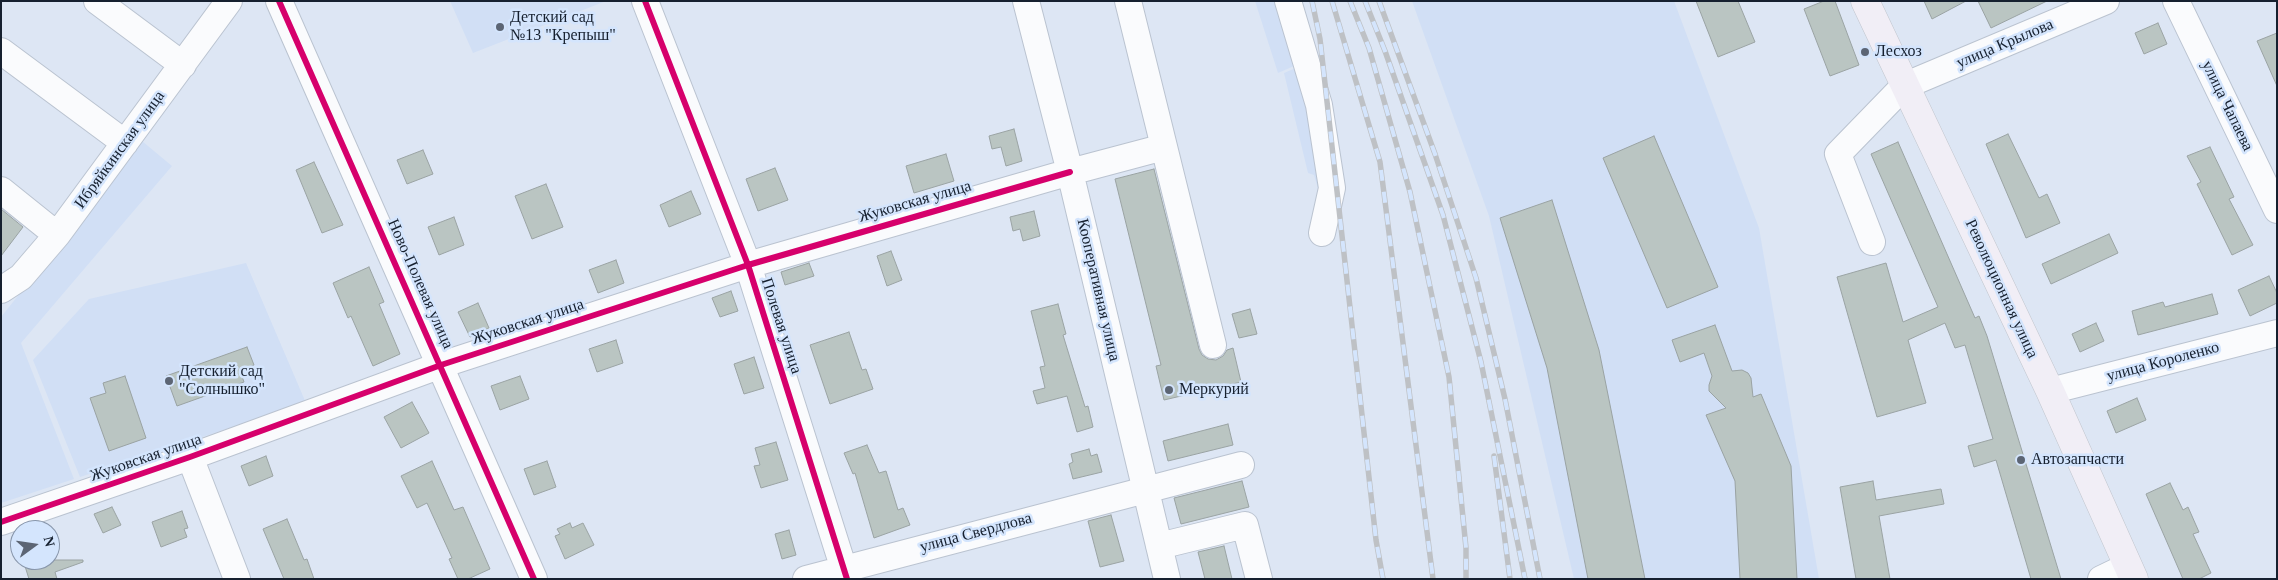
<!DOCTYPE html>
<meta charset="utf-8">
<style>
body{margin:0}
#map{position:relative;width:2278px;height:580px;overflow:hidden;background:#dde6f4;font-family:"Times New Roman",serif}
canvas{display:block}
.frame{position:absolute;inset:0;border:2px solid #16202f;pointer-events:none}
.north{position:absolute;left:10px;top:520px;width:50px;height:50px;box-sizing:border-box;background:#d4e5fd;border:1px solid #8896ab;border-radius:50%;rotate:76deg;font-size:14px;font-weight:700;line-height:20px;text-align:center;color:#16202f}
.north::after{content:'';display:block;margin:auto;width:18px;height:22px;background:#5c6574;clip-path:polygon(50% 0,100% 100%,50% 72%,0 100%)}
</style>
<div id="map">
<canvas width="2278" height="580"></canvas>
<div class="frame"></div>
<div class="north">N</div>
</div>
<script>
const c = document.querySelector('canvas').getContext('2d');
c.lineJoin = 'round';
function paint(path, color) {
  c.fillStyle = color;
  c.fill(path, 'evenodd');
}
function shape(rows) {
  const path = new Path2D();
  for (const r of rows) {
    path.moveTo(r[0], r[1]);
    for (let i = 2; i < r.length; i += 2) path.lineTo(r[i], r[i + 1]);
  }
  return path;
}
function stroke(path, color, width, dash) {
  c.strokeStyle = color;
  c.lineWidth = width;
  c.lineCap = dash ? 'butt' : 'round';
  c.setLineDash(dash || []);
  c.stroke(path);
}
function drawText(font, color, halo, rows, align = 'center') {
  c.font = font + ' "Times New Roman",serif';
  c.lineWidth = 5;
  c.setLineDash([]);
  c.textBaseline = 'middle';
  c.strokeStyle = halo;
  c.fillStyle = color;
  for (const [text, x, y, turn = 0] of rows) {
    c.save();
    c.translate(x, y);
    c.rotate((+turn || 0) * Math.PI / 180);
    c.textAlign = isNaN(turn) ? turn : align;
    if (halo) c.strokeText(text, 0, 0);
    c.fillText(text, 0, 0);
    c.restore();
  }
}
const built = shape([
 [450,1,606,1,473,53],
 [1255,1,1274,1,1294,66,1278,73],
 [1412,1,1674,1,1759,228,1819,579,1574,579,1489,216],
 [1303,65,1328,191,1319,192,1314,175,1308,173,1284,73],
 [142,141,172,166,21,343,74,479,1,503,1,317],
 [246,263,306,403,80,477,33,360,89,299]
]);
const building = shape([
 [1696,1,1738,1,1755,42,1718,57,1696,1],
 [1824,1,1835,1,1859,65,1830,76,1804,9,1824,1],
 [1924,1,1966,1,1932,19,1924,1],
 [1978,1,2047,1,1991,28,1978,1],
 [2158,23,2167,44,2144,54,2135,33,2158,23],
 [2277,33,2277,86,2257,41,2277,33],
 [1014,129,1022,161,1006,166,1001,147,992,149,989,136,1014,129],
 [2008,134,2039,198,2047,194,2060,223,2026,238,1986,144,2008,134],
 [1654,136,1718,287,1667,308,1603,158,1654,136],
 [1898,142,1975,318,1979,316,1987,336,2061,579,2031,579,1996,460,1974,467,1968,446,1993,439,1965,345,1955,348,1945,323,1908,340,1926,403,1877,417,1837,277,1886,263,1903,322,1938,307,1871,154,1898,142],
 [2210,147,2234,197,2229,199,2253,245,2232,255,2197,184,2201,182,2187,156,2210,147],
 [423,150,433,174,407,184,397,160,423,150],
 [946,154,954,181,914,193,906,166,946,154],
 [314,162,343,225,322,233,296,170,314,162],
 [775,168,788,200,758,211,746,179,775,168],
 [1154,169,1199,349,1202,355,1208,359,1216,360,1223,356,1227,350,1233,348,1241,382,1164,400,1156,366,1161,365,1115,179,1154,169],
 [546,184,563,227,532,239,515,196,546,184],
 [691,191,701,214,669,227,660,205,691,191],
 [1552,200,1599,350,1645,579,1588,579,1547,368,1500,218,1552,200],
 [1,209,23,227,1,256,1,209],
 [1034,211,1040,236,1023,241,1020,229,1013,231,1010,217,1034,211],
 [454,217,464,245,439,255,428,227,454,217],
 [2109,234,2118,253,2051,284,2042,264,2109,234],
 [891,251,902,280,887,286,877,256,891,251],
 [616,260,624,283,598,293,589,270,616,260],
 [809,263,814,276,785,285,781,272,809,263],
 [369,267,384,302,379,304,400,354,373,366,351,316,348,318,333,283,369,267],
 [2269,276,2277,293,2277,303,2250,316,2238,290,2269,276],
 [731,291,738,311,720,317,712,298,731,291],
 [2212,294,2218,314,2138,335,2132,311,2163,302,2165,307,2212,294],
 [478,303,489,328,470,337,458,312,478,303],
 [1058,304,1066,334,1063,335,1085,407,1088,406,1093,427,1077,432,1067,396,1037,404,1033,391,1045,388,1040,367,1045,366,1031,311,1058,304],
 [1250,309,1257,334,1239,338,1232,314,1250,309],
 [2096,323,2104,341,2080,352,2072,334,2096,323],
 [1715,325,1732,371,1742,370,1748,373,1751,378,1753,397,1761,394,1791,466,1797,579,1740,579,1735,481,1706,415,1726,408,1709,391,1709,385,1712,376,1704,353,1680,362,1672,340,1715,325],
 [849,332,862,370,866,369,873,389,830,404,810,345,849,332],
 [616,340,623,363,597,372,589,349,616,340],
 [247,347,254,365,240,371,244,382,177,406,166,376,247,347],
 [754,357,764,388,744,394,734,364,754,357],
 [125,376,146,438,109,451,90,398,106,393,103,383,125,376],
 [520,376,529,399,500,410,491,386,520,376],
 [2137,398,2146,420,2116,433,2107,411,2137,398],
 [412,402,429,433,401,448,384,417,412,402],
 [1228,424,1233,445,1168,461,1163,441,1228,424],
 [776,442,788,480,761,488,754,466,760,465,755,448,776,442],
 [867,445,879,473,886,471,898,510,903,508,910,525,874,538,855,473,853,474,844,453,867,445],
 [1089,449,1091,456,1097,454,1102,472,1073,479,1069,464,1073,462,1071,454,1089,449],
 [266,456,273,476,249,486,241,466,266,456],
 [432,461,454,510,463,507,490,569,468,579,458,579,449,559,452,558,427,503,417,508,401,476,432,461],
 [547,461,556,487,534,495,524,469,547,461],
 [1242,481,1249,507,1181,524,1174,498,1242,481],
 [1873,481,1876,500,1941,489,1944,504,1879,516,1890,579,1856,579,1840,487,1873,481],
 [2170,483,2183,510,2188,507,2199,532,2193,534,2211,573,2199,579,2183,579,2146,494,2170,483],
 [112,507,121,525,103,533,94,514,112,507],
 [182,511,188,528,184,529,187,537,161,547,152,522,182,511],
 [1111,515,1124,561,1100,567,1088,521,1111,515],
 [287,519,304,560,307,559,314,579,284,579,263,529,287,519],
 [570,523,572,528,583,523,594,545,565,559,555,536,560,534,557,529,570,523],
 [789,530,796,555,782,559,775,534,789,530],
 [1224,546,1232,579,1205,579,1198,552,1224,546],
 [31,560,83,560,83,562,55,572,57,579,29,579,24,563,31,560]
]);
const minor = shape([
 [97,1,183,65],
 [279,1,534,579],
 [645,1,748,265,847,579],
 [1026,1,1070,172,1167,579],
 [1128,1,1213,345],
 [1288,1,1319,105,1332,188,1322,233],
 [2176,1,2277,210],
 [1,51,125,143],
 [1,190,57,235],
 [1872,242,1838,154,1904,86,2106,1],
 [1,290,21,277,57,235,229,1],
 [2050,391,2277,333],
 [190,457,237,579],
 [1,522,190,457,441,365,748,265,1070,172,1164,147],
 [1159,546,1245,525,1259,579],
 [806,579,1241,465],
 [2101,579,2128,566]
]);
const major = shape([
 [1865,1,2050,391,2134,579]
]);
const rail = shape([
 [1312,1,1320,39,1376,540,1383,579],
 [1332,1,1380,162,1433,579],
 [1350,1,1369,48,1410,192,1449,377,1466,548,1466,579],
 [1365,1,1385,51,1443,215,1481,362,1525,579],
 [1379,1,1435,154,1476,278,1505,399,1540,579],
 [1494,456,1510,579]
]);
const cycleway = shape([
 [279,1,534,579],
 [645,1,748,265,847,579],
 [1,522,190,457,441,365,748,265,1070,172]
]);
const markers = [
 [500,27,5,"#5c6574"],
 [1865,52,5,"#5c6574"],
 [169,381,5,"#5c6574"],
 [1169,390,5,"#5c6574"],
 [2021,460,5,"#5c6574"]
];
const poiNames = [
 ["Детский сад",510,18],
 ["№13 \"Крепыш\"",510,36],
 ["Лесхоз",1875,52],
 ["Детский сад",179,372],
 ["\"Солнышко\"",179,390],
 ["Меркурий",1179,390],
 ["Автозапчасти",2031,460]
];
const streetNames = [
 ["улица Крылова",2005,44,-23],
 ["улица Чапаева",2227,106,64],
 ["Ибряйкинская улица",120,150,-54],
 ["Жуковская улица",915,202,-16],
 ["Ново-Полевая улица",420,284,66],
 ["Революционная улица",2001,289,65],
 ["Кооперативная улица",1098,290,77],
 ["Жуковская улица",528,322,-18],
 ["Полевая улица",781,326,72],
 ["улица Короленко",2163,362,-15],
 ["Жуковская улица",146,458,-19],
 ["улица Свердлова",976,533,-15]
];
paint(built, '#d1dff5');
paint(building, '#bac5c2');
stroke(building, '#9aa3a3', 1);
stroke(minor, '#bac3d0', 28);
stroke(major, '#c0c5cd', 29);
stroke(minor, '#fafbfd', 26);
stroke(major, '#f1eef6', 28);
stroke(rail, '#bec1c5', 5.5);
stroke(rail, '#d4e5fd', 4, [11]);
stroke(cycleway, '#d6006c', 6);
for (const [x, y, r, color] of markers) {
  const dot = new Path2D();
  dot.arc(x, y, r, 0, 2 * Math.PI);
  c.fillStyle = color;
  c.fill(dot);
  stroke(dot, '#d4e5fd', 2);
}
drawText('16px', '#16202f', '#d4e5fd', poiNames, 'left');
drawText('16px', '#16202f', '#d4e5fd', streetNames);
</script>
